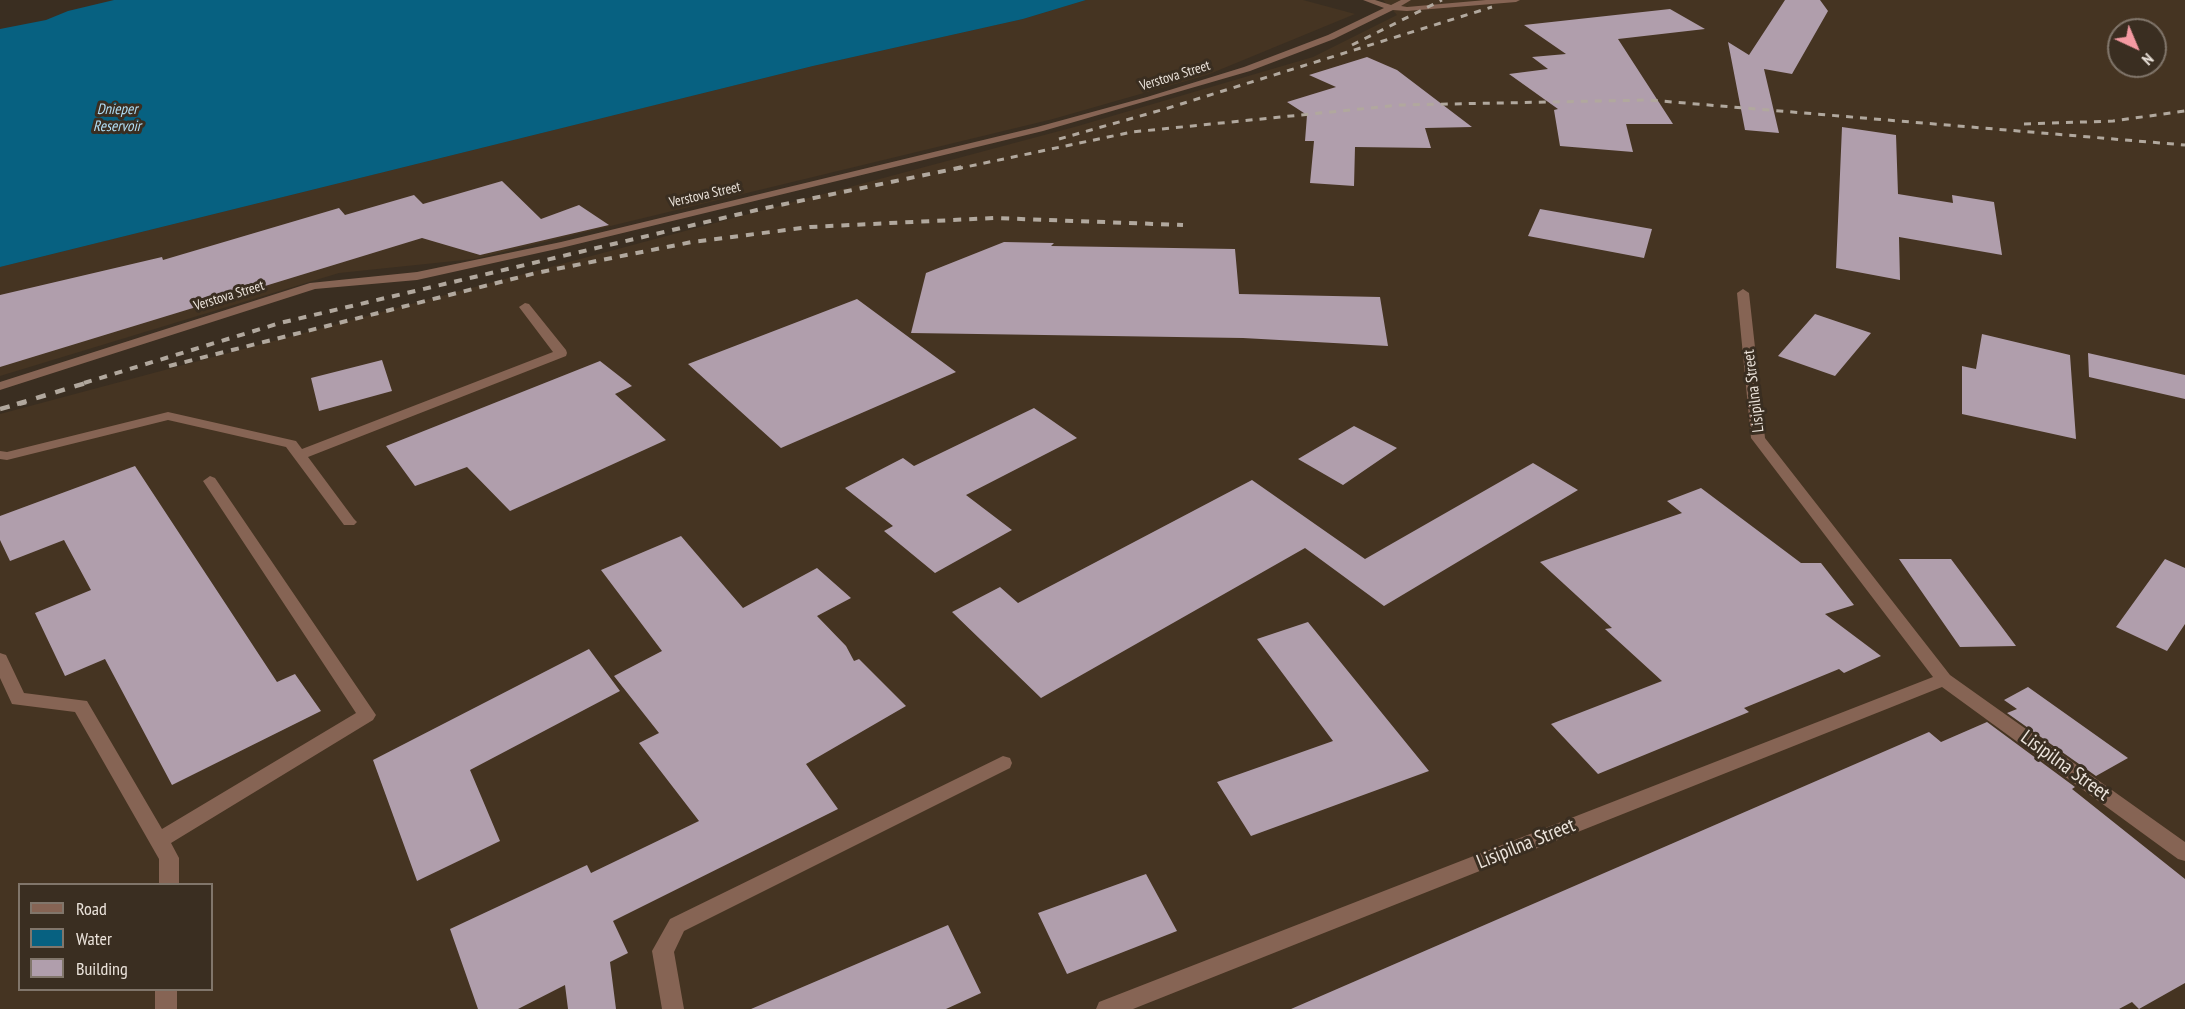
<!DOCTYPE html>
<style>
body{margin:0}
#map{position:relative;width:2185px;height:1009px;overflow:hidden;background:#3a2e21;font-family:"PT Sans Narrow",sans-serif}
canvas{display:block}
.legend{position:absolute;left:18px;top:883px;width:195px;height:108px;box-sizing:border-box;background:#3a2e21;border:2px solid #81766b;margin:0;padding:8px 10px;list-style:none;font-size:18px;color:#ebe3db}
.legend li{display:flex;align-items:center;gap:12px;height:30px}
.legend b{width:30px;border:2px solid #81766b}
.north{position:absolute;left:2107px;top:18px;width:60px;height:60px;box-sizing:border-box;background:#3a2e21;border:2px solid #81766b;border-radius:50%;rotate:136deg;font-size:16px;font-weight:700;line-height:24px;text-align:center;color:#ebe3db}
.north::after{content:'';display:block;margin:auto;width:21px;height:27px;background:#f49aa2;clip-path:polygon(50% 0,100% 100%,50% 72%,0 100%)}
</style>
<div id="map">
<canvas width="2185" height="1009"></canvas>
<ul class="legend">
<li><b style="height:8px;background:#866454"></b>Road</li>
<li><b style="height:16px;background:#076181"></b>Water</li>
<li><b style="height:16px;background:#b09eac"></b>Building</li>
</ul>
<div class="north">N</div>
</div>
<script>
const c = document.querySelector('canvas').getContext('2d');
c.lineJoin = 'round';
function paint(path, color) {
  c.fillStyle = color;
  c.fill(path, 'evenodd');
}
function shape(rows) {
  const path = new Path2D();
  for (const r of rows) {
    path.moveTo(r[0], r[1]);
    for (let i = 2; i < r.length; i += 2) path.lineTo(r[i], r[i + 1]);
  }
  return path;
}
function stroke(path, color, width, dash) {
  c.strokeStyle = color;
  c.lineWidth = width;
  c.lineCap = dash ? 'butt' : 'round';
  c.setLineDash(dash || []);
  c.stroke(path);
}
function drawText(font, color, halo, rows, align = 'center') {
  c.font = font + ' "PT Sans Narrow",sans-serif';
  c.lineWidth = 6;
  c.setLineDash([]);
  c.textBaseline = 'middle';
  c.strokeStyle = halo;
  c.fillStyle = color;
  for (const [text, x, y, turn = 0] of rows) {
    c.save();
    c.translate(x, y);
    c.rotate((+turn || 0) * Math.PI / 180);
    c.textAlign = isNaN(turn) ? turn : align;
    if (halo) c.strokeText(text, 0, 0);
    c.fillText(text, 0, 0);
    c.restore();
  }
}
const built = shape([
 [1086,0,1303,0,1355,14,1207,75,1053,119,474,259,339,273,0,376,0,267,813,66,1023,19],
 [1383,0,2185,0,2185,1009,0,1009,0,414,1078,126,1313,57,1397,15],
 [2119,30,2155,30,2155,66,2119,66],
 [20,884,212,884,212,990,20,990]
]);
const water = shape([
 [114,0,1086,0,1023,19,813,66,0,267,0,29,46,20,68,11]
]);
const building = shape([
 [1785,0,1820,0,1828,11,1792,74,1764,69,1779,133,1745,130,1728,42,1749,55],
 [1670,9,1705,29,1618,39,1673,124,1626,124,1633,152,1560,146,1554,110,1558,109,1509,74,1548,69,1532,57,1566,54,1524,25],
 [1367,57,1397,70,1472,127,1425,128,1431,148,1355,147,1354,186,1310,183,1314,141,1305,141,1307,115,1287,102,1336,87,1309,75],
 [1842,127,1896,135,1898,194,1953,203,1952,195,1994,202,2002,255,1899,237,1900,280,1836,268],
 [502,181,541,219,579,205,609,225,480,255,422,238,0,367,0,295,162,257,163,260,339,208,345,215,414,195,423,204],
 [1540,209,1652,229,1644,258,1528,236],
 [1004,242,1054,243,1051,246,1235,249,1239,294,1380,297,1388,346,1243,338,911,333,926,273],
 [857,299,956,372,781,448,688,364],
 [1815,314,1871,333,1835,376,1778,356],
 [1982,334,2070,355,2076,439,1962,414,1962,366,1976,369],
 [2088,353,2185,375,2185,399,2089,377],
 [382,360,392,391,319,411,311,378],
 [600,361,632,386,615,394,666,440,510,511,467,467,415,486,386,446],
 [1034,408,1077,438,966,495,1012,530,935,573,884,531,893,526,845,488,903,458,914,466],
 [1354,426,1397,448,1343,485,1298,459],
 [1533,463,1578,490,1384,606,1305,548,1041,698,952,612,1000,587,1018,603,1252,480,1365,559],
 [135,466,277,682,295,674,321,711,172,785,105,659,65,676,35,613,91,590,64,540,10,561,0,540,0,516],
 [1701,488,1801,563,1821,563,1854,605,1825,614,1881,656,1844,673,1839,669,1744,708,1749,712,1598,774,1551,724,1662,681,1605,629,1612,628,1540,562,1682,513,1667,501],
 [681,536,743,608,817,568,851,598,817,616,846,646,854,661,859,659,906,706,806,764,838,809,613,921,628,953,610,962,616,1009,568,1009,565,985,518,1009,478,1009,450,929,587,865,591,873,699,821,639,743,659,733,614,676,662,651,601,570],
 [1899,559,1951,559,2016,646,1960,647],
 [2165,559,2185,568,2185,624,2167,651,2116,627],
 [1308,622,1429,771,1251,836,1217,782,1333,741,1257,639],
 [589,649,620,691,470,770,500,841,417,881,373,760],
 [2028,687,2128,758,2096,776,2007,713,2017,709,2004,700],
 [1987,722,2075,787,2072,789,2185,879,2185,983,2139,1009,2132,1002,2119,1009,1291,1009,1929,732,1941,742],
 [1146,874,1177,931,1067,974,1038,913],
 [948,925,981,993,946,1009,751,1009]
]);
const minor = shape([
 [1363,0,1375,0,1391,5,1401,0,1411,0,1401,6,1407,7,1486,0,1520,0,1516,2,1407,11,1393,10,1334,39,1250,71,1043,131,561,248,417,280,315,289,0,390,0,382,310,283,417,272,561,242,1037,127,1147,97,1244,67,1328,35,1384,8,1363,0],
 [1743,289,1749,293,1765,438,1950,675,2185,842,2185,861,2178,859,1942,687,1133,1009,1096,1009,1099,1002,1933,677,1751,438,1737,293,1743,289],
 [525,303,529,304,566,350,567,353,566,356,308,457,354,519,357,522,354,525,344,525,286,447,168,420,7,460,0,459,0,451,7,452,168,412,296,441,302,449,553,352,519,307,525,303],
 [210,476,215,478,376,715,373,720,171,843,179,858,179,884,159,884,159,859,75,712,12,704,0,678,0,653,6,655,24,693,87,701,162,829,356,713,203,481,210,476],
 [1003,756,1010,758,1012,763,1010,768,684,931,674,952,684,1009,662,1009,652,951,670,919,1003,756],
 [155,990,177,990,177,1009,155,1009,155,990]
]);
const railFar2 = shape([
 [1352,45,1442,0],
 [2024,124,2113,121,2185,111],
 [1059,139,1165,109,1492,7],
 [956,169,1132,132,1400,105,1649,100,2185,145]
]);
const railFar1 = shape([
 [169,366,536,273,692,242,810,227,994,218,1183,225],
 [84,383,280,323,761,209,963,167]
]);
const rail = shape([
 [17,404,89,382],
 [0,409,26,402]
]);
const farStreetnames = [
 ["Verstova Street",1175,76,-17],
 ["Verstova Street",705,195,-13],
 ["Verstova Street",229,296,-17]
];
const farWaternames = [
 ["Dnieper",117,110],
 ["Reservoir",117,127]
];
const streetNames = [
 ["Lisipilna Street",1754,391,-97]
];
const nearStreetnames = [
 ["Lisipilna Street",2065,766,36],
 ["Lisipilna Street",1526,844,-22]
];
paint(built, '#453422');
paint(water, '#076181');
paint(building, '#b09eac');
paint(minor, '#866454');
stroke(railFar2, '#b1a89e', 3, [7, 7]);
stroke(railFar1, '#b1a89e', 4, [8, 8]);
stroke(rail, '#b1a89e', 4.5, [10, 10]);
drawText('14px', '#ebe3db', '#3a2e21', farStreetnames);
drawText('italic 15px', '#b0ddf4', '#3a2e21', farWaternames);
drawText('16px', '#ebe3db', '#3a2e21', streetNames);
drawText('20px', '#ebe3db', '#3a2e21', nearStreetnames);
</script>
